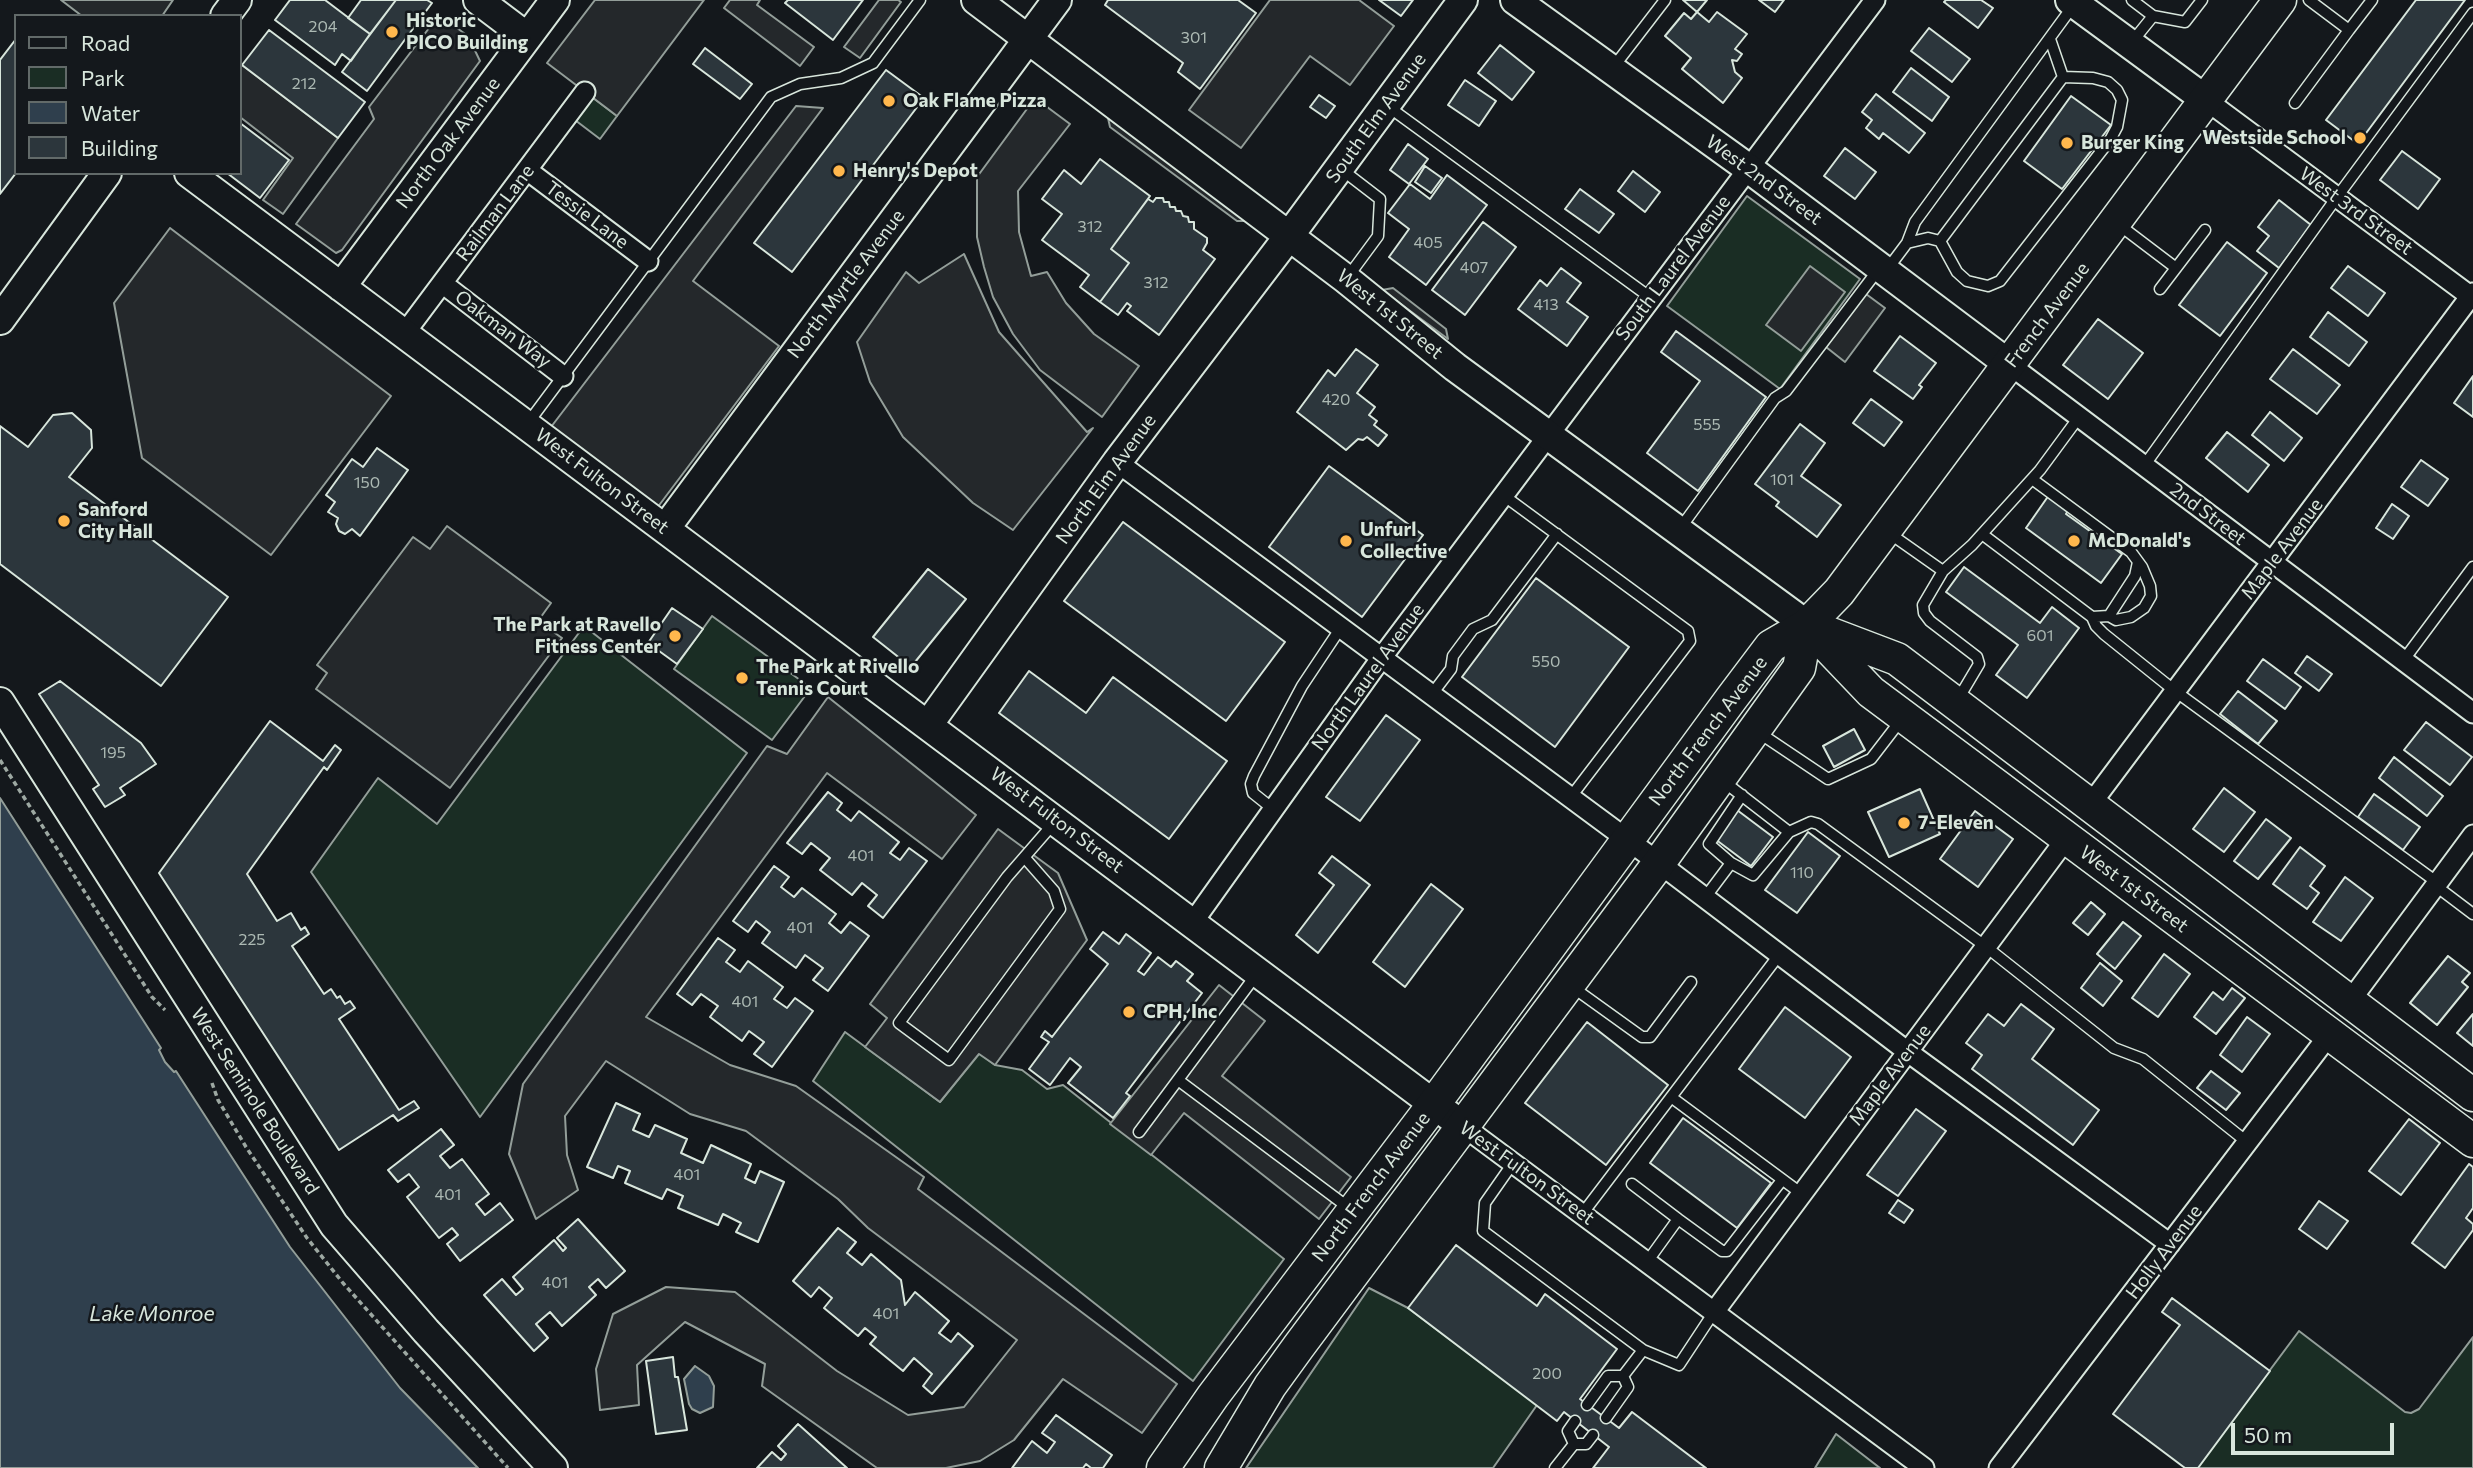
<!DOCTYPE html>
<style>
body{margin:0}
#map{position:relative;width:2473px;height:1468px;overflow:hidden;background:#14181c;font-family:Commissioner,sans-serif}
canvas{display:block}
.legend{position:absolute;left:14px;top:14px;width:228px;height:161px;box-sizing:border-box;background:#14181c;border:2px solid #626a69;margin:0;padding:9px 12px;list-style:none;font-size:21px;color:#d8e6dc}
.legend li{display:flex;align-items:center;gap:14px;height:35px}
.legend b{width:35px;border:2px solid #626a69}
.scale{position:absolute;left:2231px;top:1423px;width:163px;height:32px;box-sizing:border-box;border:4px solid #d8e6dc;border-top:0;padding-left:9px;font-size:21px;line-height:24px;white-space:nowrap;color:#d8e6dc;-webkit-text-stroke:5px #14181c;paint-order:stroke}
</style>
<div id="map">
<canvas width="2473" height="1468"></canvas>
<ul class="legend">
<li><b style="height:9px;background:#14181c"></b>Road</li>
<li><b style="height:19px;background:#1a2d24"></b>Park</li>
<li><b style="height:19px;background:#2f3f4d"></b>Water</li>
<li><b style="height:19px;background:#2c363c"></b>Building</li>
</ul>
<div class="scale">50 m</div>
</div>
<script>
const c = document.querySelector('canvas').getContext('2d');
c.lineJoin = 'round';
function paint(path, color) {
  c.fillStyle = color;
  c.fill(path, 'evenodd');
}
function shape(rows) {
  const path = new Path2D();
  for (const r of rows) {
    path.moveTo(r[0], r[1]);
    for (let i = 2; i < r.length; i += 2) path.lineTo(r[i], r[i + 1]);
  }
  return path;
}
function stroke(path, color, width, dash) {
  c.strokeStyle = color;
  c.lineWidth = width;
  c.lineCap = dash ? 'butt' : 'round';
  c.setLineDash(dash || []);
  c.stroke(path);
}
function drawText(font, color, halo, rows, align = 'center') {
  c.font = font + ' Commissioner,sans-serif';
  c.lineWidth = 5;
  c.setLineDash([]);
  c.textBaseline = 'middle';
  c.strokeStyle = halo;
  c.fillStyle = color;
  for (const [text, x, y, turn = 0] of rows) {
    c.save();
    c.translate(x, y);
    c.rotate((+turn || 0) * Math.PI / 180);
    c.textAlign = isNaN(turn) ? turn : align;
    if (halo) c.strokeText(text, 0, 0);
    c.fillText(text, 0, 0);
    c.restore();
  }
}
const green = shape([
 [588,94,617,116,600,139,571,117,588,94],
 [1747,196,1860,279,1780,389,1667,306,1747,196],
 [712,616,811,688,772,740,674,669,712,616],
 [584,626,747,753,480,1117,311,872,378,778,437,824,584,626],
 [845,1032,940,1102,979,1053,995,1065,1022,1070,1047,1089,1063,1085,1284,1259,1193,1381,813,1081,845,1032],
 [1369,1288,1408,1308,1537,1405,1493,1468,1246,1468,1369,1288],
 [2299,1331,2405,1412,2411,1413,2419,1409,2473,1337,2473,1468,2197,1468,2299,1331],
 [1836,1434,1880,1468,1815,1468,1836,1434]
]);
const parking = shape([
 [61,0,173,0,162,16,82,16,61,0],
 [595,0,704,0,617,116,547,63,595,0],
 [730,0,760,0,757,5,814,47,800,66,724,8,730,0],
 [879,0,898,0,901,2,860,58,844,47,879,0],
 [1270,0,1359,0,1394,26,1350,85,1310,56,1241,148,1189,110,1270,0],
 [439,15,468,36,480,61,342,250,336,253,296,224,374,119,369,107,439,15],
 [242,65,338,138,283,214,263,200,293,158,240,117,240,68,242,65],
 [1035,98,1070,124,1018,191,1019,232,1031,276,1047,272,1066,303,1094,334,1139,366,1102,417,1040,370,1013,334,993,297,984,267,977,237,977,177,1035,98],
 [796,106,823,108,693,281,779,346,657,508,551,427,796,106],
 [1108,118,1247,221,1237,221,1110,127,1108,118],
 [170,228,391,396,271,555,142,458,114,303,170,228],
 [964,254,999,332,1087,432,1093,428,1013,530,973,503,903,437,870,382,857,342,906,272,919,283,964,254],
 [1810,266,1845,292,1801,351,1766,325,1810,266],
 [1393,288,1446,329,1448,339,1382,290,1393,288],
 [1866,294,1885,308,1845,362,1826,347,1866,294],
 [447,526,551,603,538,621,562,638,450,788,316,689,327,673,317,665,413,537,430,549,447,526],
 [828,697,976,815,942,859,827,773,646,1017,730,1065,796,1086,924,1177,918,1189,1177,1384,1142,1433,1063,1379,1014,1440,980,1461,946,1468,877,1468,762,1386,765,1364,685,1322,637,1365,639,1405,600,1410,596,1369,613,1314,666,1287,735,1292,837,1371,908,1415,964,1407,1017,1340,868,1228,838,1199,746,1131,690,1114,606,1061,565,1116,567,1155,578,1190,536,1219,509,1154,523,1084,767,746,787,754,828,697],
 [998,829,1058,873,1087,940,995,1065,979,1054,940,1102,865,1047,887,1018,870,1004,998,829],
 [1219,985,1265,1021,1222,1076,1351,1177,1319,1219,1184,1113,1151,1155,1110,1124,1219,985]
]);
const water = shape([
 [0,798,161,1048,159,1050,165,1062,174,1072,176,1071,290,1247,400,1388,478,1468,0,1468,0,798],
 [695,1366,709,1376,714,1386,713,1407,700,1413,692,1409,689,1404,684,1379,695,1366]
]);
const building = shape([
 [290,0,325,0,370,34,351,61,342,54,335,65,275,20,290,0],
 [361,0,396,0,370,34,348,18,361,0],
 [396,0,427,0,432,3,367,91,342,72,396,0],
 [788,0,863,0,833,40,785,3,788,0],
 [1108,0,1238,0,1256,13,1200,89,1178,72,1183,63,1105,5,1108,0],
 [1379,0,1413,0,1401,16,1379,0],
 [1683,0,1707,0,1697,12,1683,0],
 [1759,0,1784,0,1775,12,1759,0],
 [1946,0,1981,0,1993,8,1978,28,1944,2,1946,0],
 [2416,0,2465,0,2358,144,2326,120,2416,0],
 [1697,12,1709,22,1717,12,1747,34,1735,49,1742,54,1737,61,1732,60,1735,72,1742,78,1723,103,1682,69,1691,58,1665,36,1684,13,1691,19,1697,12],
 [1929,28,1970,59,1952,82,1911,51,1929,28],
 [269,30,365,102,338,138,242,65,269,30],
 [16,39,16,173,0,194,0,60,16,39],
 [1500,45,1534,72,1512,100,1478,73,1500,45],
 [705,48,752,84,740,99,693,64,705,48],
 [1911,68,1949,97,1932,121,1893,92,1911,68],
 [886,70,924,98,792,272,754,243,886,70],
 [1465,80,1496,101,1479,126,1448,105,1465,80],
 [1876,94,1925,133,1909,153,1883,133,1879,139,1866,128,1872,120,1862,112,1876,94],
 [1319,95,1335,106,1326,118,1310,107,1319,95],
 [2071,96,2111,125,2062,189,2024,161,2071,96],
 [240,123,289,160,260,198,227,173,240,173,240,123],
 [1408,144,1428,159,1409,184,1390,170,1408,144],
 [1845,148,1876,172,1855,199,1824,176,1845,148],
 [2402,151,2440,179,2418,209,2380,180,2402,151],
 [1100,159,1150,196,1111,249,1129,263,1100,302,1080,287,1089,275,1042,240,1062,214,1042,199,1064,170,1081,184,1100,159],
 [1425,166,1442,178,1431,193,1415,182,1425,166],
 [1633,171,1660,192,1645,212,1618,191,1633,171],
 [1447,175,1487,205,1426,285,1389,257,1409,229,1388,213,1410,184,1430,199,1447,175],
 [1580,189,1614,214,1599,233,1565,209,1580,189],
 [1156,198,1163,198,1164,202,1169,202,1170,207,1175,207,1176,211,1181,211,1183,216,1188,217,1189,222,1194,222,1194,229,1207,238,1207,243,1203,250,1215,259,1159,335,1127,311,1131,306,1127,303,1118,315,1100,302,1129,263,1111,249,1148,199,1153,202,1156,198],
 [2279,200,2311,225,2279,268,2257,251,2269,236,2258,227,2279,200],
 [1483,222,1516,247,1465,315,1432,290,1483,222],
 [2227,242,2267,273,2220,336,2179,305,2227,242],
 [2348,266,2385,293,2368,316,2331,288,2348,266],
 [1561,268,1581,283,1567,302,1588,317,1567,346,1518,309,1540,280,1547,286,1561,268],
 [2328,312,2367,342,2349,366,2310,337,2328,312],
 [2098,319,2143,353,2108,399,2063,365,2098,319],
 [1676,331,1766,397,1698,491,1647,453,1700,381,1661,352,1676,331],
 [1900,336,1936,363,1919,385,1922,387,1913,399,1874,371,1900,336],
 [1356,349,1378,365,1357,393,1375,407,1369,415,1377,421,1374,425,1387,435,1378,446,1367,437,1363,440,1358,439,1346,450,1297,412,1328,370,1335,376,1356,349],
 [2293,349,2340,385,2317,414,2270,379,2293,349],
 [2473,376,2473,417,2454,403,2473,376],
 [1871,399,1902,422,1884,446,1853,423,1871,399],
 [2270,412,2302,438,2284,461,2252,435,2270,412],
 [72,413,91,430,92,448,69,477,228,597,161,686,0,564,0,426,28,447,53,415,72,413],
 [1800,424,1825,443,1801,476,1841,505,1817,537,1776,506,1779,502,1755,484,1800,424],
 [2227,432,2269,465,2248,492,2206,458,2227,432],
 [377,448,408,470,360,536,352,529,345,534,339,531,336,524,338,518,328,512,335,502,326,495,352,459,363,467,377,448],
 [2421,460,2448,479,2428,506,2401,487,2421,460],
 [1329,466,1423,535,1362,617,1269,547,1329,466],
 [2049,495,2069,509,2066,514,2122,554,2101,583,2026,528,2049,495],
 [2392,504,2409,516,2393,539,2376,528,2392,504],
 [1123,522,1285,642,1226,721,1064,601,1123,522],
 [1964,567,2040,623,2052,607,2079,628,2027,698,1996,675,2018,645,1946,592,1964,567],
 [928,569,966,599,911,667,873,637,928,569],
 [1536,578,1629,647,1555,747,1462,677,1536,578],
 [672,608,703,629,677,664,648,643,672,608],
 [2307,656,2332,674,2319,691,2295,673,2307,656],
 [2263,659,2301,687,2285,709,2247,681,2263,659],
 [1029,671,1086,713,1113,677,1227,761,1169,839,999,713,1029,671],
 [60,681,141,743,156,764,120,788,125,795,105,807,93,789,99,785,39,694,60,681],
 [2238,691,2277,721,2258,744,2220,714,2238,691],
 [1386,715,1420,740,1360,821,1326,797,1386,715],
 [270,721,323,761,335,745,341,750,327,770,324,767,247,874,277,921,291,913,301,930,305,927,309,934,292,946,324,994,331,989,337,998,340,996,345,1004,350,1001,355,1008,339,1019,399,1110,414,1101,419,1108,398,1121,393,1115,339,1150,159,873,270,721],
 [2426,722,2472,757,2450,785,2404,750,2426,722],
 [1854,729,1865,750,1834,767,1823,746,1854,729],
 [2394,757,2443,796,2427,816,2379,778,2394,757],
 [2224,788,2255,812,2224,852,2193,829,2224,788],
 [1920,789,1940,834,1889,857,1868,812,1920,789],
 [828,792,842,803,837,810,851,821,859,811,899,842,890,853,900,860,909,848,927,861,883,918,868,906,877,895,862,883,852,895,820,870,830,858,811,843,802,854,787,843,828,792],
 [2374,794,2420,827,2403,850,2358,817,2374,794],
 [1737,810,1773,837,1751,866,1715,839,1737,810],
 [1975,811,2013,839,1978,887,1940,859,1975,811],
 [2266,819,2291,838,2258,879,2234,861,2266,819],
 [1808,832,1840,856,1797,913,1765,890,1808,832],
 [2300,847,2325,866,2310,886,2319,893,2307,909,2273,884,2300,847],
 [1332,856,1370,885,1318,953,1296,935,1334,885,1319,873,1332,856],
 [774,866,789,877,781,887,794,897,802,888,836,914,829,923,841,933,850,922,869,936,828,991,813,980,823,968,805,955,796,968,762,943,770,932,756,921,748,932,733,921,774,866],
 [2345,877,2373,898,2341,941,2313,922,2345,877],
 [1431,884,1463,909,1405,987,1373,962,1431,884],
 [2091,902,2105,914,2088,935,2073,923,2091,902],
 [2123,922,2141,936,2115,969,2097,954,2123,922],
 [1103,932,1119,944,1126,934,1151,953,1138,971,1144,975,1158,957,1171,967,1176,961,1193,974,1187,981,1202,993,1126,1093,1130,1096,1113,1118,1068,1083,1081,1067,1070,1058,1050,1085,1029,1069,1049,1042,1041,1037,1045,1031,1052,1037,1108,964,1090,949,1103,932],
 [718,938,735,950,726,962,740,972,748,961,783,987,774,999,787,1008,795,998,813,1011,772,1067,754,1054,764,1042,749,1031,742,1041,710,1017,718,1006,701,994,692,1005,677,994,718,938],
 [2164,954,2190,974,2158,1017,2132,998,2164,954],
 [2448,956,2470,973,2462,982,2468,987,2437,1025,2410,1003,2448,956],
 [2100,963,2122,981,2103,1006,2081,988,2100,963],
 [2232,988,2245,998,2216,1034,2194,1017,2213,992,2223,1000,2232,988],
 [2021,1004,2054,1029,2032,1059,2099,1110,2073,1145,1972,1069,1982,1055,1966,1043,1988,1014,2004,1026,2021,1004],
 [1785,1007,1851,1057,1805,1118,1739,1069,1785,1007],
 [2473,1014,2473,1046,2457,1033,2473,1014],
 [2247,1017,2270,1034,2242,1072,2220,1055,2247,1017],
 [1587,1022,1668,1085,1606,1165,1525,1103,1587,1022],
 [2211,1071,2240,1093,2226,1110,2197,1088,2211,1071],
 [616,1103,640,1114,633,1130,649,1137,655,1125,687,1139,681,1153,703,1163,711,1145,751,1164,745,1178,755,1183,760,1171,784,1182,758,1242,736,1232,741,1223,723,1214,718,1225,678,1208,683,1196,667,1189,662,1199,625,1183,630,1171,618,1166,613,1178,587,1167,616,1103],
 [1916,1109,1946,1131,1898,1196,1867,1175,1916,1109],
 [1683,1118,1771,1183,1737,1228,1650,1163,1683,1118],
 [2409,1119,2440,1143,2401,1195,2369,1171,2409,1119],
 [441,1129,454,1145,440,1156,450,1168,462,1159,489,1194,476,1204,485,1215,500,1203,513,1220,460,1261,447,1244,458,1235,452,1228,439,1238,407,1197,419,1187,409,1174,398,1182,388,1170,441,1129],
 [2469,1164,2473,1167,2473,1208,2466,1218,2473,1224,2473,1230,2445,1268,2412,1243,2469,1164],
 [1898,1200,1913,1210,1904,1223,1889,1213,1898,1200],
 [2319,1201,2348,1221,2327,1249,2299,1229,2319,1201],
 [578,1219,625,1271,606,1288,598,1279,589,1287,596,1295,562,1326,550,1312,536,1324,548,1338,534,1351,484,1295,502,1279,516,1295,523,1289,513,1277,554,1240,563,1251,566,1248,557,1238,578,1219],
 [838,1228,856,1242,847,1253,862,1265,871,1254,901,1280,905,1305,915,1292,949,1321,939,1333,951,1342,958,1333,973,1346,932,1394,923,1386,932,1374,914,1358,903,1371,870,1344,876,1337,865,1328,858,1336,824,1308,832,1298,819,1287,811,1297,793,1281,838,1228],
 [1456,1245,1537,1306,1545,1294,1617,1349,1580,1399,1619,1428,1632,1412,1706,1468,1593,1468,1609,1447,1564,1412,1557,1421,1408,1308,1456,1245],
 [2172,1298,2270,1371,2198,1468,2185,1468,2113,1414,2180,1325,2162,1312,2172,1298],
 [673,1357,675,1377,678,1377,687,1430,656,1434,646,1361,673,1357],
 [1056,1415,1112,1455,1103,1468,1091,1468,1086,1464,1083,1468,1012,1468,1032,1441,1047,1453,1055,1442,1042,1433,1056,1415],
 [798,1424,847,1468,757,1468,772,1452,781,1460,786,1454,778,1446,798,1424]
]);
const path = shape([
 [0,760,152,997,165,1010],
 [212,1083,218,1100,246,1147,307,1238,343,1283,508,1468]
]);
const lane = shape([
 [2132,0,2153,16],
 [2349,30,2372,0],
 [2050,39,2063,77],
 [2132,42,2153,16,2185,22,2202,0],
 [1612,69,1665,0],
 [2295,103,2349,30,2309,0],
 [1386,105,1651,298],
 [1341,169,1380,199,1378,236,1347,278],
 [2118,224,2176,268],
 [1940,241,2063,77],
 [1907,243,1928,238,1940,241,1957,272,1967,281,1988,286,2000,281,2110,140,2117,127,2122,100,2117,90,2108,82,2093,78,2063,77],
 [1886,271,1907,243,1915,222,2073,6],
 [2160,289,2205,230],
 [528,423,771,97,800,84,841,78,873,63,920,0],
 [2144,466,2337,197,2473,13],
 [2032,479,2131,552,2142,567,2150,586,2151,596,2144,608,2131,617,2116,620,2109,616,2092,617],
 [1503,495,1688,631,1690,641,1570,798],
 [1679,530,1775,398,1786,391,1878,270],
 [1889,533,1943,571,1972,545,2040,470,2079,417],
 [1982,534,2092,617,2096,626,2104,634,2175,691,2438,883],
 [1943,571,1923,605,1924,613,1930,621,1977,657,1979,664,1957,701],
 [2109,616,2135,576,2138,562],
 [2403,661,2473,567],
 [1432,694,1451,669,1453,656,1473,629,1492,620,1557,534],
 [1758,732,1828,779,1871,759,1901,720],
 [1723,781,1789,832],
 [1742,795,1709,844,1731,863,1753,875,1789,832,1811,822,1818,824,1985,946,2114,1048,2143,1059,2247,1142],
 [1273,809,1253,793,1251,784,1254,776,1302,686,1342,626],
 [1025,858,1054,891,1060,909,949,1060,899,1023,1007,877,1054,823],
 [2436,886,2473,914],
 [1704,899,1731,863],
 [1571,986,1642,1037,1650,1037,1691,982],
 [1178,1080,1349,1208],
 [1671,1097,1802,1194],
 [1139,1132,1256,975],
 [1513,1163,1485,1203,1483,1231,1643,1350,1679,1365,1714,1312],
 [1632,1184,1678,1219,1647,1262],
 [1583,1213,1779,955],
 [1678,1219,1722,1251,1727,1251,1782,1180],
 [1623,1376,1643,1350],
 [1587,1405,1608,1376,1623,1376,1628,1387,1606,1418],
 [1575,1421,1568,1431,1574,1444,1586,1444,1593,1435],
 [1555,1468,1574,1444]
]);
const street = shape([
 [2206,100,2473,298],
 [527,170,648,261],
 [442,283,563,376],
 [404,334,585,92],
 [2010,365,2473,713],
 [1117,462,1659,863,1908,1052,2170,1244],
 [2090,805,2473,293],
 [1193,922,1382,657,1875,0],
 [2350,1001,2473,835],
 [1463,1126,1924,1468],
 [1714,1312,2066,839],
 [1999,1468,2329,1035]
]);
const secondary = shape([
 [478,0,527,37],
 [976,0,1346,279,1455,367,1807,625],
 [1515,0,1748,168,2010,365],
 [2070,0,2206,100],
 [225,16,237,0],
 [189,173,1463,1126],
 [341,287,555,0],
 [0,320,107,173],
 [665,529,1057,0],
 [0,702,334,1225,426,1331,553,1468],
 [928,725,1117,462,1289,236,1463,0]
]);
const primary = shape([
 [1807,625,1871,692,2473,1141],
 [1818,629,1897,659,2473,1095],
 [1163,1468,1213,1396,1434,1104,1731,699,1771,646,1807,625,1839,592,2280,0],
 [1221,1468,1270,1386,1299,1346,1659,863,1799,668,1807,625]
]);
const markers = [
 [392,32,7,"#ffb74d"],
 [889,101,7,"#ffb74d"],
 [2360,138,7,"#ffb74d"],
 [2067,143,7,"#ffb74d"],
 [839,171,7,"#ffb74d"],
 [64,521,7,"#ffb74d"],
 [1346,541,7,"#ffb74d"],
 [2074,541,7,"#ffb74d"],
 [675,636,7,"#ffb74d"],
 [742,678,7,"#ffb74d"],
 [1904,823,7,"#ffb74d"],
 [1129,1012,7,"#ffb74d"]
];
const numberNames = [
 ["204",323,27],
 ["301",1194,38],
 ["212",304,84],
 ["312",1090,227],
 ["405",1428,243],
 ["407",1474,268],
 ["312",1156,283],
 ["413",1546,305],
 ["420",1336,400],
 ["555",1707,425],
 ["101",1782,480],
 ["150",367,483],
 ["601",2040,636],
 ["550",1546,662],
 ["195",113,753],
 ["401",861,856],
 ["110",1802,873],
 ["401",800,928],
 ["225",252,940],
 ["401",745,1002],
 ["401",687,1175],
 ["401",448,1195],
 ["401",555,1283],
 ["401",886,1314],
 ["200",1547,1374]
];
const poiNames = [
 ["Historic",406,21],
 ["PICO Building",406,43],
 ["Oak Flame Pizza",903,101],
 ["Westside School",2346,138,"right"],
 ["Burger King",2081,143],
 ["Henry's Depot",853,171],
 ["Sanford",78,510],
 ["City Hall",78,532],
 ["Unfurl",1360,530],
 ["Collective",1360,552],
 ["McDonald's",2088,541],
 ["The Park at Ravello",661,625,"right"],
 ["Fitness Center",661,647,"right"],
 ["The Park at Rivello",756,667],
 ["Tennis Court",756,689],
 ["7-Eleven",1918,823],
 ["CPH, Inc",1143,1012]
];
const streetNames = [
 ["South Elm Avenue",1376,118,-54],
 ["North Oak Avenue",448,143,-53],
 ["West 2nd Street",1764,180,36],
 ["West 3rd Street",2356,211,36],
 ["Railman Lane",495,213,-53],
 ["Tessie Lane",587,215,37],
 ["South Laurel Avenue",1673,268,-53],
 ["North Myrtle Avenue",846,284,-53],
 ["West 1st Street",1390,314,39],
 ["French Avenue",2047,315,-53],
 ["Oakman Way",503,329,37],
 ["North Elm Avenue",1106,479,-54],
 ["West Fulton Street",602,481,37],
 ["2nd Street",2208,514,37],
 ["Maple Avenue",2282,549,-53],
 ["North Laurel Avenue",1368,677,-54],
 ["North French Avenue",1708,731,-53],
 ["West Fulton Street",1057,820,37],
 ["West 1st Street",2134,889,37],
 ["Maple Avenue",1890,1075,-53],
 ["West Seminole Boulevard",255,1101,57],
 ["West Fulton Street",1527,1173,36],
 ["North French Avenue",1371,1187,-53],
 ["Holly Avenue",2164,1252,-53]
];
const waterNames = [
 ["Lake Monroe",152,1314]
];
paint(green, '#1a2d24');
stroke(green, '#939e99', 2);
paint(parking, '#24282b');
stroke(parking, '#939e99', 2);
paint(water, '#2f3f4d');
stroke(water, '#939e99', 2);
paint(building, '#2c363c');
stroke(building, '#d8e6dc', 2);
stroke(lane, '#d8e6dc', 13);
stroke(street, '#d8e6dc', 23);
stroke(secondary, '#d8e6dc', 32);
stroke(primary, '#d8e6dc', 35);
stroke(path, '#9da8a2', 3.5, [5, 3.5]);
stroke(lane, '#14181c', 10);
stroke(street, '#14181c', 19);
stroke(secondary, '#14181c', 28);
stroke(primary, '#14181c', 32);
for (const [x, y, r, color] of markers) {
  const dot = new Path2D();
  dot.arc(x, y, r, 0, 2 * Math.PI);
  c.fillStyle = color;
  c.fill(dot);
  stroke(dot, '#14181c', 2.5);
}
drawText('16px', '#adbab4', null, numberNames);
drawText('bold 19px', '#d8e6dc', '#14181c', poiNames, 'left');
drawText('19px', '#d8e6dc', '#14181c', streetNames);
drawText('italic 21px', '#d8e6dc', '#14181c', waterNames);
</script>
